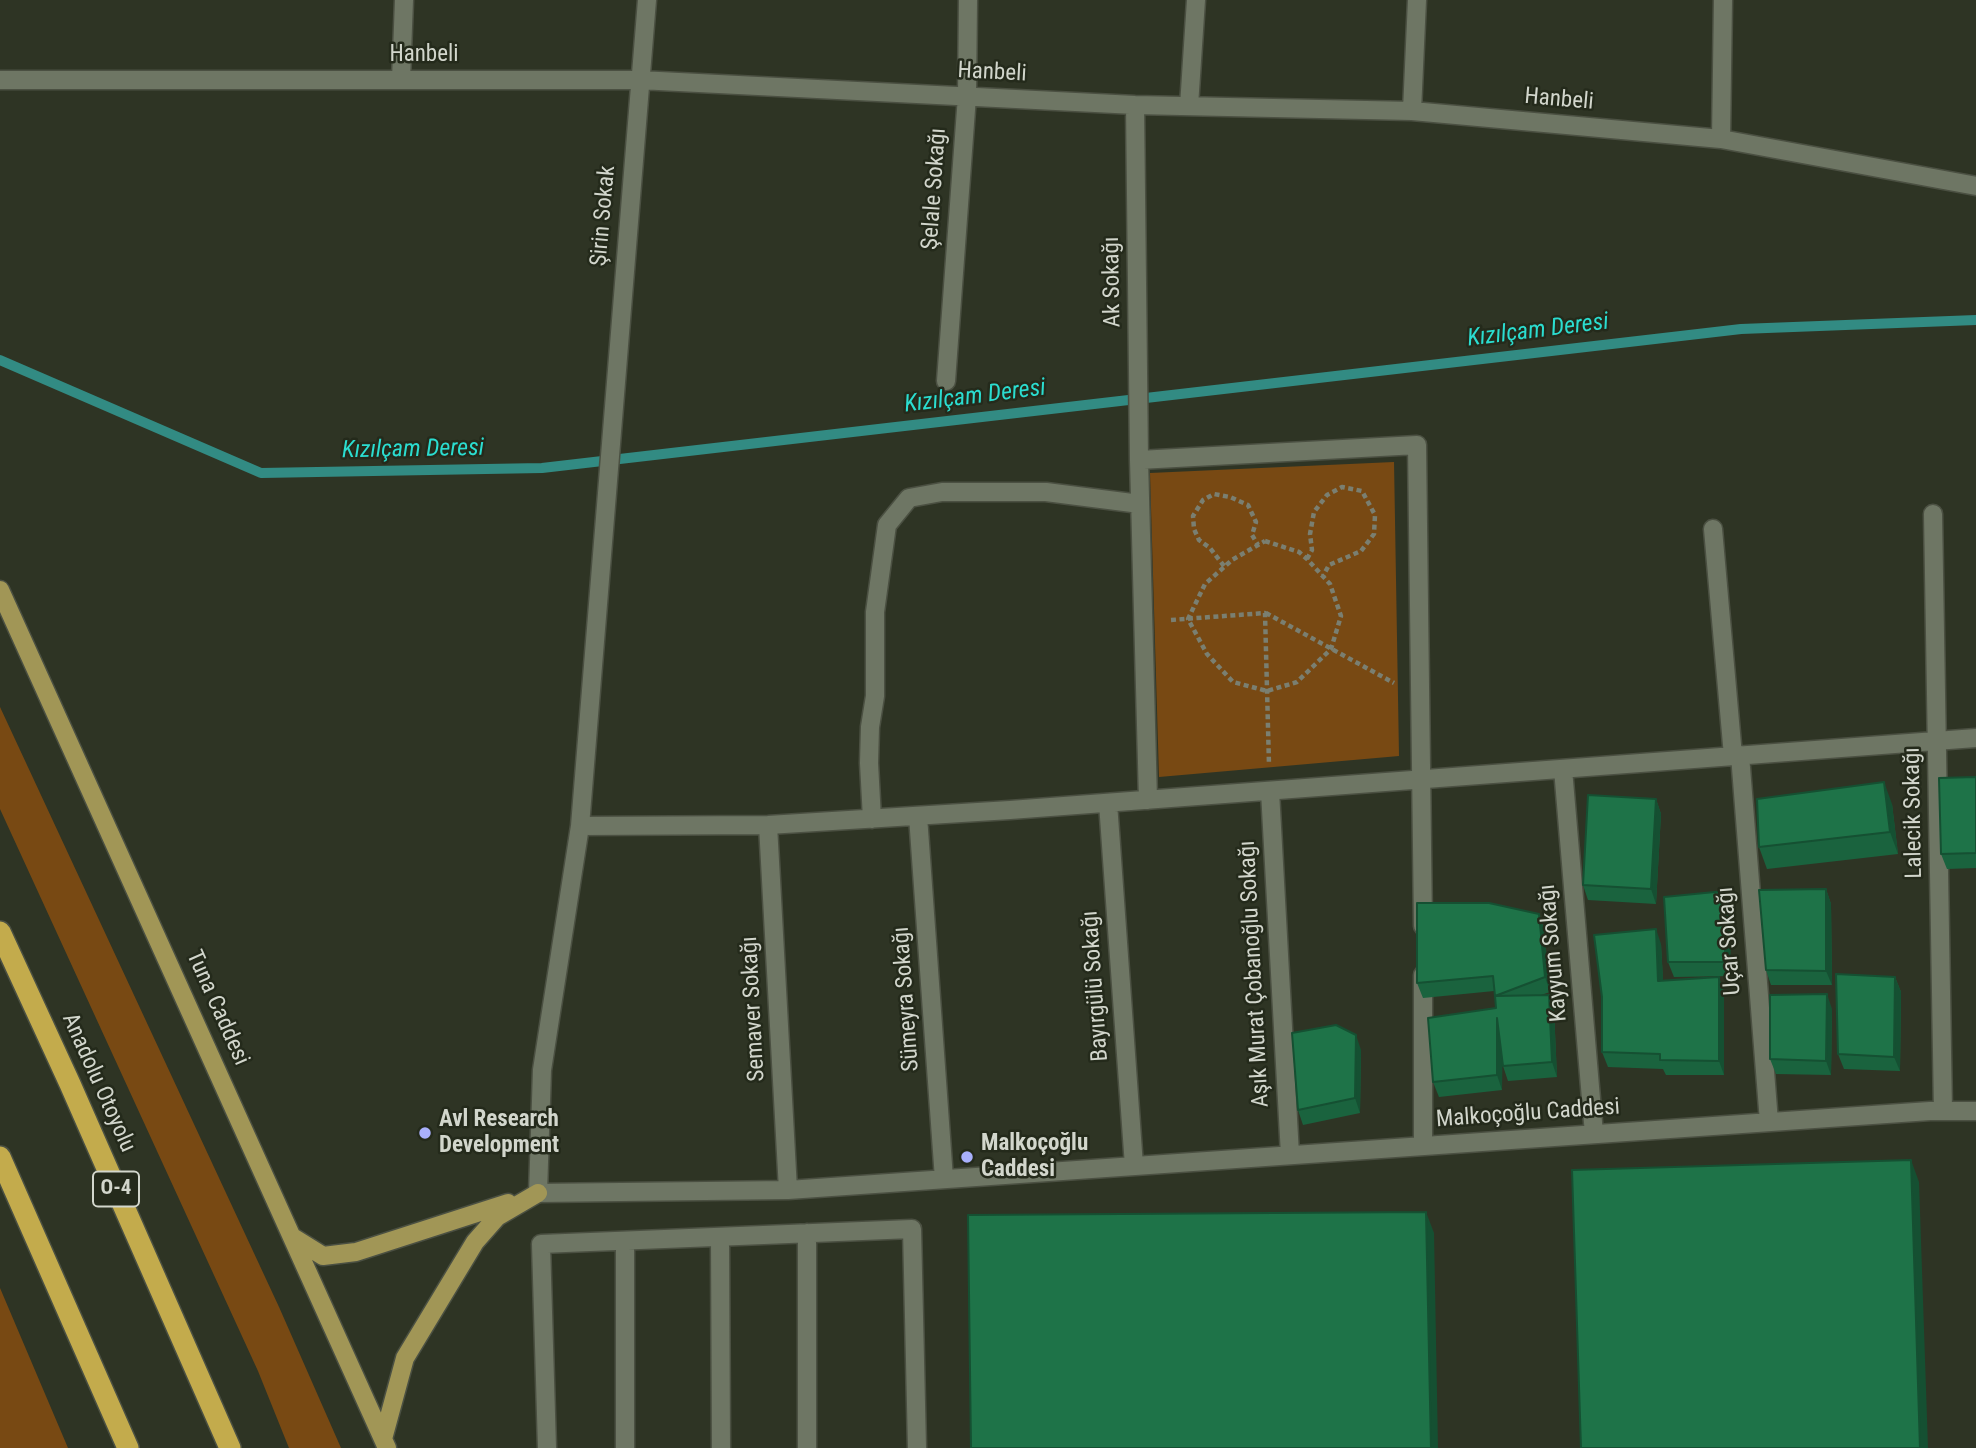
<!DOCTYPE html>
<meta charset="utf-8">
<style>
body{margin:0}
canvas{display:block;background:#2e3424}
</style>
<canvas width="1976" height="1448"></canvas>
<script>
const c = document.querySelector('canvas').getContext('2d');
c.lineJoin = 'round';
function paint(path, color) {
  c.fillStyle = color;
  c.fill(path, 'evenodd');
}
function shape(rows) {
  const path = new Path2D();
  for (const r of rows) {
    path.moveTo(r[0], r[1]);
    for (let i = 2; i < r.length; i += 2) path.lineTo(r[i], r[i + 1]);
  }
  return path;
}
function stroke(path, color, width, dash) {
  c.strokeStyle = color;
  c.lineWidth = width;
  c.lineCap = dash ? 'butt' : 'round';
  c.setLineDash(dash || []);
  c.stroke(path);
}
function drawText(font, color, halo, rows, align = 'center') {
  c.font = font + ' "Roboto Condensed",sans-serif';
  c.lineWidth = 5;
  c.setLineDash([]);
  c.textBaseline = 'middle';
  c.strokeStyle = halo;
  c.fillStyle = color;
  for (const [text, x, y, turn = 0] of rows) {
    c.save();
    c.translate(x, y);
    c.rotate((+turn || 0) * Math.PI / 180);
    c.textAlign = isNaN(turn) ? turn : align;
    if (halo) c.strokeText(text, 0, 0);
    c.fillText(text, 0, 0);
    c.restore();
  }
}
const green = shape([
 [1394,462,1399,756,1159,777,1150,473],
 [0,707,279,1307,341,1448,289,1448,258,1371,0,809],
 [0,1288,68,1448,0,1448]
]);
const stream = shape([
 [0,360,261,473,542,468,1741,329,1976,320]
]);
const path = shape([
 [1265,541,1299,552,1307,559,1330,584,1341,616,1331,649,1297,682,1267,691,1233,682,1207,654,1188,619,1205,584,1232,560,1265,541],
 [1307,559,1312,550,1310,534,1314,512,1327,495,1342,487,1362,491,1375,515,1374,534,1361,551,1329,565,1323,576],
 [1224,566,1210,548,1199,540,1194,529,1193,516,1203,500,1214,494,1230,497,1248,505,1256,522,1252,535,1258,545],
 [1266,613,1394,683],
 [1171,620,1265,613,1269,765]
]);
const minor = shape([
 [647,0,580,826,542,1070,538,1193,788,1190,1930,1111,1976,1111],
 [0,80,639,80,1135,105,1412,111,1721,139,1976,186],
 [401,80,404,0],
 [1135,105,1139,460],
 [1189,106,1196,0],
 [1412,111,1417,0],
 [1721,139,1723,0],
 [946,381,967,96,968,0],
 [1933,514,1943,1111],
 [1713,529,1733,756],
 [1740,755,1769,1122],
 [1563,769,1594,1134],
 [1270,791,1290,1155],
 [1148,800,1139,460,1417,445,1423,926],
 [1108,803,1134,1166],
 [918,816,944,1179],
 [872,819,869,763,870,727,875,696,875,612,887,525,909,498,942,492,1046,492,1140,504],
 [768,825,788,1190],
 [580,826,768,825,1010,810,1976,738],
 [1423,975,1423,1146],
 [807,1233,807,1448],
 [720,1237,721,1448],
 [547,1448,541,1244,912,1229,917,1448],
 [625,1448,625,1241]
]);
const major = shape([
 [0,590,387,1448],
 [294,1238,323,1256,356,1252,508,1203],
 [383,1439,405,1358,475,1242,497,1217,538,1193]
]);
const highway = shape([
 [0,932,70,1084,230,1448],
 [0,1157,128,1448]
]);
const wall = shape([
 [1976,777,1976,868,1947,869,1941,854],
 [1656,799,1661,814,1656,904,1588,900,1583,885],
 [1892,804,1898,854,1767,869,1759,847],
 [1826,889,1831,904,1832,985,1771,985,1766,970],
 [1725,891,1731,906,1730,976,1674,977,1668,962],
 [1539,914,1544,929,1550,992,1541,995,1549,995,1554,1010,1557,1077,1508,1081,1502,1063,1502,1090,1439,1097,1433,1082,1496,1008,1494,991,1423,998,1417,983],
 [1661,944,1663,981,1724,992,1724,1075,1666,1075,1663,1069,1608,1067,1602,1052],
 [1895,977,1901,992,1900,1071,1844,1069,1838,1054],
 [1832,1009,1831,1075,1776,1074,1770,1059],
 [1361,1050,1360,1113,1303,1125,1298,1110]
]);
const shadedWall = shape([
 [1884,782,1892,804,1898,854,1890,832],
 [1656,799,1661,814,1656,904,1651,889],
 [1826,889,1831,904,1832,985,1826,971],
 [1725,891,1731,906,1730,976,1725,962],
 [1539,914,1544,929,1550,992,1545,977],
 [1656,929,1661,944,1664,996,1658,981],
 [1719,977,1724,992,1724,1075,1719,1061],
 [1895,977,1901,992,1900,1071,1894,1057],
 [1827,994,1832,1009,1831,1075,1826,1061],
 [1549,995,1554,1010,1557,1077,1552,1062],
 [1497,1018,1503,1033,1502,1090,1497,1075],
 [1356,1035,1361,1050,1360,1113,1355,1098],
 [1911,1160,1919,1182,1928,1448,1920,1448],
 [1426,1212,1434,1233,1438,1448,1431,1448]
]);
const building = shape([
 [1976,777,1976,853,1941,854,1939,778,1976,777],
 [1884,782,1890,832,1759,847,1757,799,1884,782],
 [1588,795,1656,799,1651,889,1583,885,1588,795],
 [1826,889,1826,971,1766,970,1759,890,1826,889],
 [1725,891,1725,962,1668,962,1664,897,1725,891],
 [1417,903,1489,903,1539,914,1545,977,1495,996,1493,976,1417,983,1417,903],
 [1656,929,1658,981,1719,977,1719,1061,1660,1060,1660,1054,1602,1052,1602,997,1594,935,1656,929],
 [1836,974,1895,977,1894,1057,1838,1054,1836,974],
 [1827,994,1826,1061,1770,1059,1770,995,1827,994],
 [1549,995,1552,1062,1503,1066,1497,1018,1497,1075,1433,1082,1428,1018,1496,1008,1495,996,1549,995],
 [1336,1025,1356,1035,1355,1098,1298,1110,1292,1033,1336,1025],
 [1911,1160,1920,1448,1581,1448,1572,1170,1911,1160],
 [1426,1212,1431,1448,971,1448,968,1215,1426,1212]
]);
const markers = [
 [425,1133,7,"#a9b0fc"],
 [967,1157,7,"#a9b0fc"]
];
const shields = [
 [116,1189,46]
];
const shieldNames = [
 ["O-4",116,1189]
];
const streetNames = [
 ["Hanbeli",424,55],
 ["Hanbeli",992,73,3],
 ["Hanbeli",1559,100,5],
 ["Şelale Sokağı",935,189,-86],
 ["Şirin Sokak",604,216,-85],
 ["Ak Sokağı",1113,282,-91],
 ["Lalecik Sokağı",1914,813,-91],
 ["Uçar Sokağı",1730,941,-94],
 ["Kayyum Sokağı",1554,953,-95],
 ["Aşık Murat Çobanoğlu Sokağı",1255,974,-93],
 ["Bayırgülü Sokağı",1096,986,-94],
 ["Sümeyra Sokağı",907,999,-94],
 ["Tuna Caddesi",217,1008,66],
 ["Semaver Sokağı",754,1009,-93],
 ["Anadolu Otoyolu",98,1083,66],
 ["Malkoçoğlu Caddesi",1528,1114,-4]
];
const poiNames = [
 ["Avl Research",439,1120],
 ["Development",439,1146],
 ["Malkoçoğlu",981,1144],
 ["Caddesi",981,1170]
];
const waterNames = [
 ["Kızılçam Deresi",1538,331,-7],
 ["Kızılçam Deresi",975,397,-7],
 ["Kızılçam Deresi",413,450,-1]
];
paint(green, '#784913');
stroke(stream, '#328b83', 10);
stroke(minor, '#4b5042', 21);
stroke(major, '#4b5042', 21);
stroke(highway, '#4b5042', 24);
stroke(path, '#7a7f71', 4.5, [5, 3.5]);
stroke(minor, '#6e7664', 18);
stroke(major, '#a19656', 18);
stroke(highway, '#c3ab4c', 21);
paint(wall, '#1a633e');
paint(shadedWall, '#155032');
paint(building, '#1e7348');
stroke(building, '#155032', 2);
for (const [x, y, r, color] of markers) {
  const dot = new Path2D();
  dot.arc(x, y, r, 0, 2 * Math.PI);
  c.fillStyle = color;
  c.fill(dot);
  stroke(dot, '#242a1b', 2.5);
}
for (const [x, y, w] of shields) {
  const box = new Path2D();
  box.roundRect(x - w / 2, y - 17.5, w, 35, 5);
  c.fillStyle = '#242a1b';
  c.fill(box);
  stroke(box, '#d2d6cc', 2);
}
drawText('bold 21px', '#d2d6cc', null, shieldNames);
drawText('23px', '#d2d6cc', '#242a1b', streetNames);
drawText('bold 23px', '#d2d6cc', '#242a1b', poiNames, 'left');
drawText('italic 24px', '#2bddd0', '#242a1b', waterNames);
</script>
